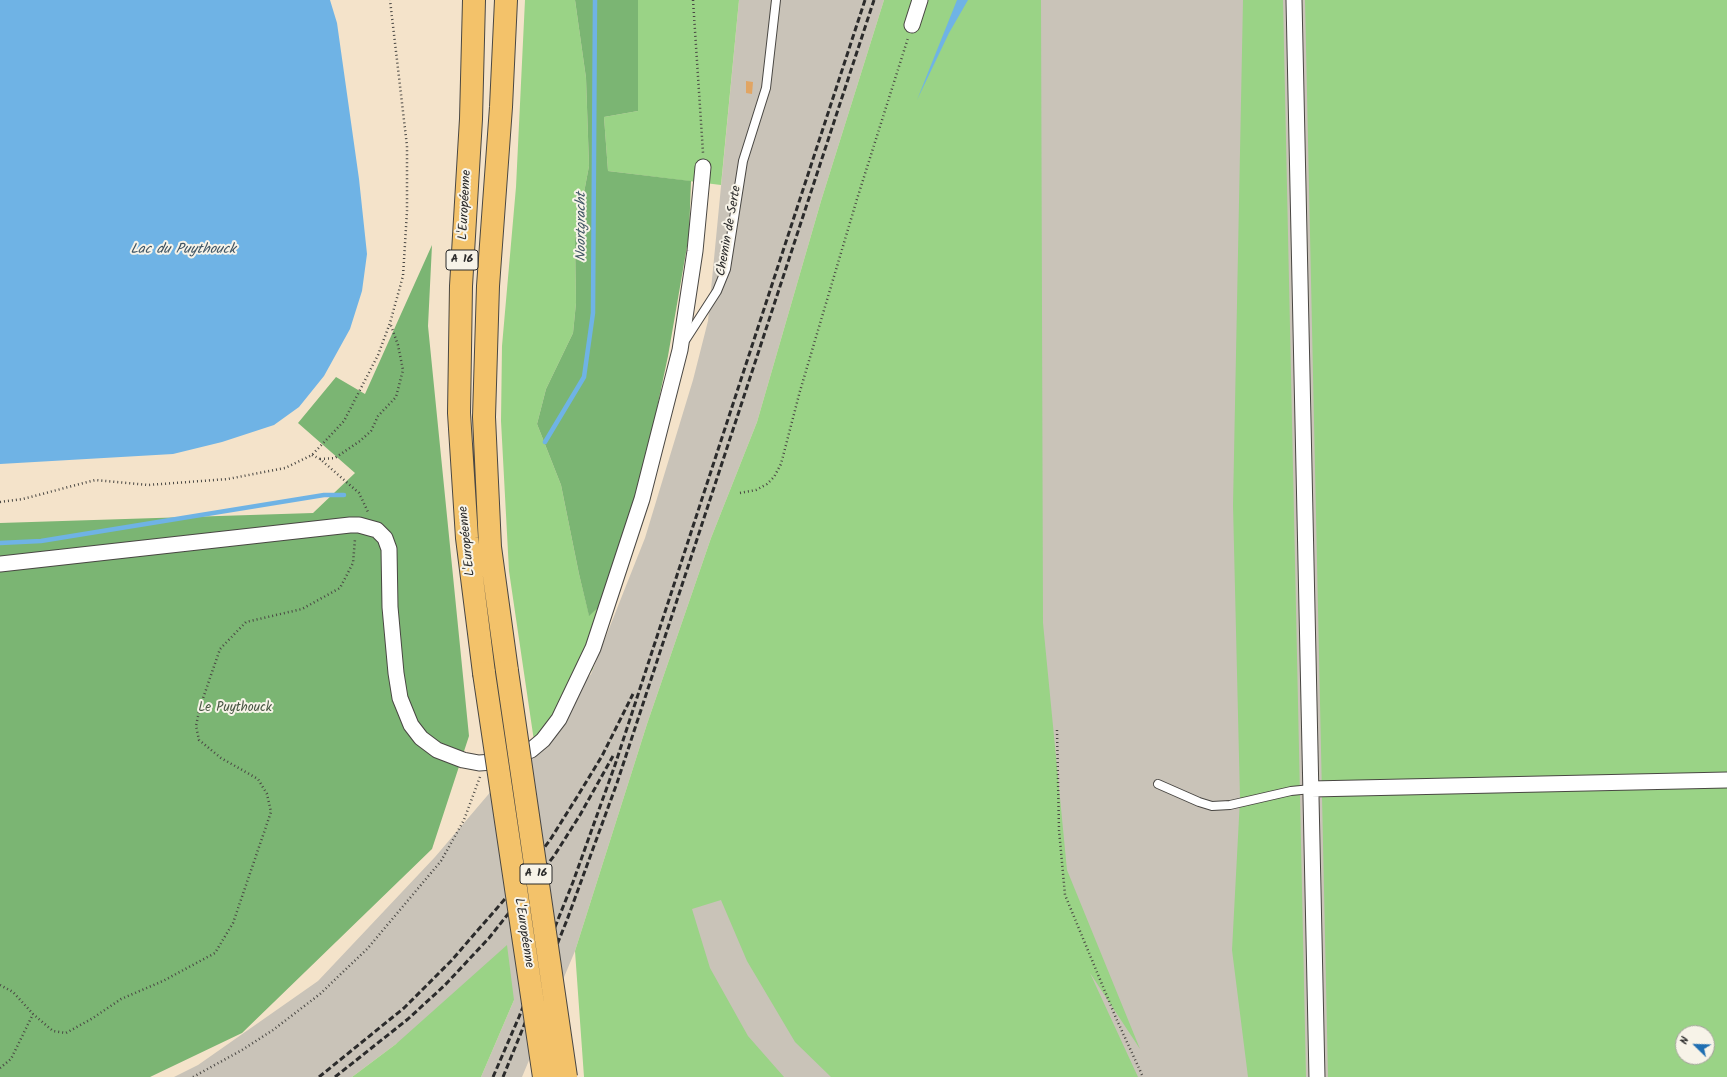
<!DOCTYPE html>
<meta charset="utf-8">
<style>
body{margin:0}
#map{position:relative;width:1727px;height:1077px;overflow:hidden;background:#f4e3ca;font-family:Kalam,sans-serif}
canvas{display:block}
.north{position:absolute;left:1675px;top:1025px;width:40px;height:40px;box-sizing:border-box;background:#f7f3e8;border:1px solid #a5a39c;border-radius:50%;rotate:293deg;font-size:11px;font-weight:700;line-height:16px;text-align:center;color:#2b2b2b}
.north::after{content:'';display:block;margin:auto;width:14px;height:18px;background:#1f6fb2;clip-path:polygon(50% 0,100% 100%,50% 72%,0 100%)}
</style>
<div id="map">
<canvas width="1727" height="1077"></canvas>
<div class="north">N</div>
</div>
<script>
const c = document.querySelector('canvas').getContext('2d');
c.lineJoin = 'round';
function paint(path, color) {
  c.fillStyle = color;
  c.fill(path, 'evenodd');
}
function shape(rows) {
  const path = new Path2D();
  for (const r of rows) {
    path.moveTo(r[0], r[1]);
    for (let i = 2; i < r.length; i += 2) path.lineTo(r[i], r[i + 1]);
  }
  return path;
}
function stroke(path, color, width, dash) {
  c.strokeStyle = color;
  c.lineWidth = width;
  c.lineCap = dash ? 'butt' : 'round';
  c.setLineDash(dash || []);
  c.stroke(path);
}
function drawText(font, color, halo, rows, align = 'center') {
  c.font = font + ' Kalam,sans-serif';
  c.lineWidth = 4;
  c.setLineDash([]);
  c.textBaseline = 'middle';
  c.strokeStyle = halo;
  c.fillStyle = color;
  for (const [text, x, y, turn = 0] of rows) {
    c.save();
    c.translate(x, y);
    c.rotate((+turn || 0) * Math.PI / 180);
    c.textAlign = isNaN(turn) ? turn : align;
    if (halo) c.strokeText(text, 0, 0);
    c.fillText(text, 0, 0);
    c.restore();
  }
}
const industrial = shape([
 [739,0,884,0,821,201,757,422,711,538,647,724,575,951,522,1077,481,1077,514,1000,396,1044,352,1077,174,1077,198,1065,318,981,435,857,591,674,645,538,693,380,708,321],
 [943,0,1727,0,1727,1077,655,1077,593,951],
 [1683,1033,1707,1033,1707,1057,1683,1057]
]);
const green = shape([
 [525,0,575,0,586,78,589,166,575,240,576,303,573,333,546,389,537,424,561,485,579,574,589,615,601,605,593,669,534,741,509,571,501,421,502,346,516,187],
 [638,0,739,0,721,185,608,171,604,117,638,111],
 [884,0,1041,0,1043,623,1067,870,1140,1049,1090,973,1138,1077,831,1077,795,1042,747,961,721,900,692,909,710,968,748,1036,784,1077,584,1077,575,951,647,724,711,538,757,422,821,201],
 [1243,0,1283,0,1306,1077,1248,1077,1232,950,1240,799,1233,505],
 [1305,0,1727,0,1727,1077,1328,1077],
 [1683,1033,1707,1033,1707,1057,1683,1057],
 [507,945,514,1000,481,1077,352,1077,396,1044]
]);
const forest = shape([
 [575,0,638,0,638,111,604,117,608,171,691,181,689,235,668,356,646,460,601,605,589,616,579,574,561,485,537,424,546,389,573,333,576,303,575,240,589,166,586,78],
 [432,245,428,326,469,736,432,849,242,1033,150,1077,0,1077,0,523,313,513,355,473,298,423,336,377,365,394]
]);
const water = shape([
 [0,0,330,0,337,23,359,179,367,254,362,291,350,329,324,376,299,407,274,425,222,442,173,454,0,464],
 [957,0,968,0,949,33,917,100]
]);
const stream = shape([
 [545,442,584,377,593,313,595,0],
 [0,543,41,541,324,495,344,495]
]);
const building = shape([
 [746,81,753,82,752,94,746,93]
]);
const path = shape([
 [693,0,703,153],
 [312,455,320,459,359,493,369,514],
 [320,459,335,458,360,441,371,431,378,416,396,397,403,370,398,345,390,323],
 [740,493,756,490,767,484,774,477,781,464,800,391,857,199,908,38],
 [0,502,23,499,95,480,148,485,228,479,285,468,312,455,344,421,378,355,390,323,403,276,407,211,407,146,390,0],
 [1057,730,1059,830,1065,895,1116,1018,1143,1077],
 [0,985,13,992,33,1014,53,1031,66,1033,93,1018,121,999,163,981,215,953,233,923,271,812,267,794,258,779,221,758,199,740,196,726,200,707,220,649,246,622,302,609,340,588,353,563,355,539],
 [0,1068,11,1059,33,1014],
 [193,1077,242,1050,273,1030,320,994,368,948,441,861,464,820,480,777]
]);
const lane = shape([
 [686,339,717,291,726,269,743,161,766,88,776,0],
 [1158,784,1199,802,1212,806,1230,805,1291,791,1311,789]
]);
const street = shape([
 [1294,0,1317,1077],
 [912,25,920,0],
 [0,564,350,525,359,525,377,530,385,538,389,549,390,607,396,673,400,698,411,725,421,738,437,750,463,760,479,763,493,762,512,758,531,750,543,740,559,719,593,648,642,499,680,350,695,251,703,167],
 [1311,789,1727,780]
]);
const highway = shape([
 [474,0,471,119,461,286,459,413,467,538,484,673],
 [506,0,501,107,488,286,484,417,490,547,507,671]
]);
const rail = shape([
 [319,1077,404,1008,451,961,511,892,550,840,577,797,602,756,633,694],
 [335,1077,408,1019,445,985,489,938,554,856,580,815,613,756],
 [493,1077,519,1017,573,882,615,765,865,0],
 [503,1077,567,920,617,783,874,0]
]);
const highwayBridge = shape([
 [507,671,566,1077],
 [484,673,544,1077]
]);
const shields = [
 [462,260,32],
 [536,874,32]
];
const shieldNames = [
 ["A 16",462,260],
 ["A 16",536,874]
];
const streetNames = [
 ["L'Européenne",466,205,-87],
 ["Chemin de Serte",730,231,-80],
 ["L'Européenne",468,541,-96],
 ["L'Européenne",523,933,81]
];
const parkNames = [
 ["Le Puythouck",235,709]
];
const waterNames = [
 ["Noortgracht",583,227,-90],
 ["Lac du Puythouck",183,251]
];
paint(industrial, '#c9c3b8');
paint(green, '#9ad386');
paint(forest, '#7bb573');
paint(water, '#6fb3e5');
stroke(stream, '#6fb3e5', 4.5);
paint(building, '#e1a563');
stroke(lane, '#494743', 10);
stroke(street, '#494743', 17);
stroke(highway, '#494743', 24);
stroke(path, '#494743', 2.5, [1, 3]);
stroke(lane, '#fff', 8);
stroke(street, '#fff', 15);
stroke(highway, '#f3c26a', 22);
stroke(rail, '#2b2b2b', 3, [6, 3]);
stroke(highwayBridge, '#494743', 24, []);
stroke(highwayBridge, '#f3c26a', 22);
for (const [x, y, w] of shields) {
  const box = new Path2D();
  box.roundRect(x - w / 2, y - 10, w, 20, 3);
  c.fillStyle = '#f7f3e8';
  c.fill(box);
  stroke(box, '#2b2b2b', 1);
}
drawText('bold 12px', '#2b2b2b', null, shieldNames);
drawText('13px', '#2b2b2b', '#f7f3e8', streetNames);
drawText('13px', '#475542', '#f7f3e8', parkNames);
drawText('italic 14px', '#3f5463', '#f7f3e8', waterNames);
</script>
